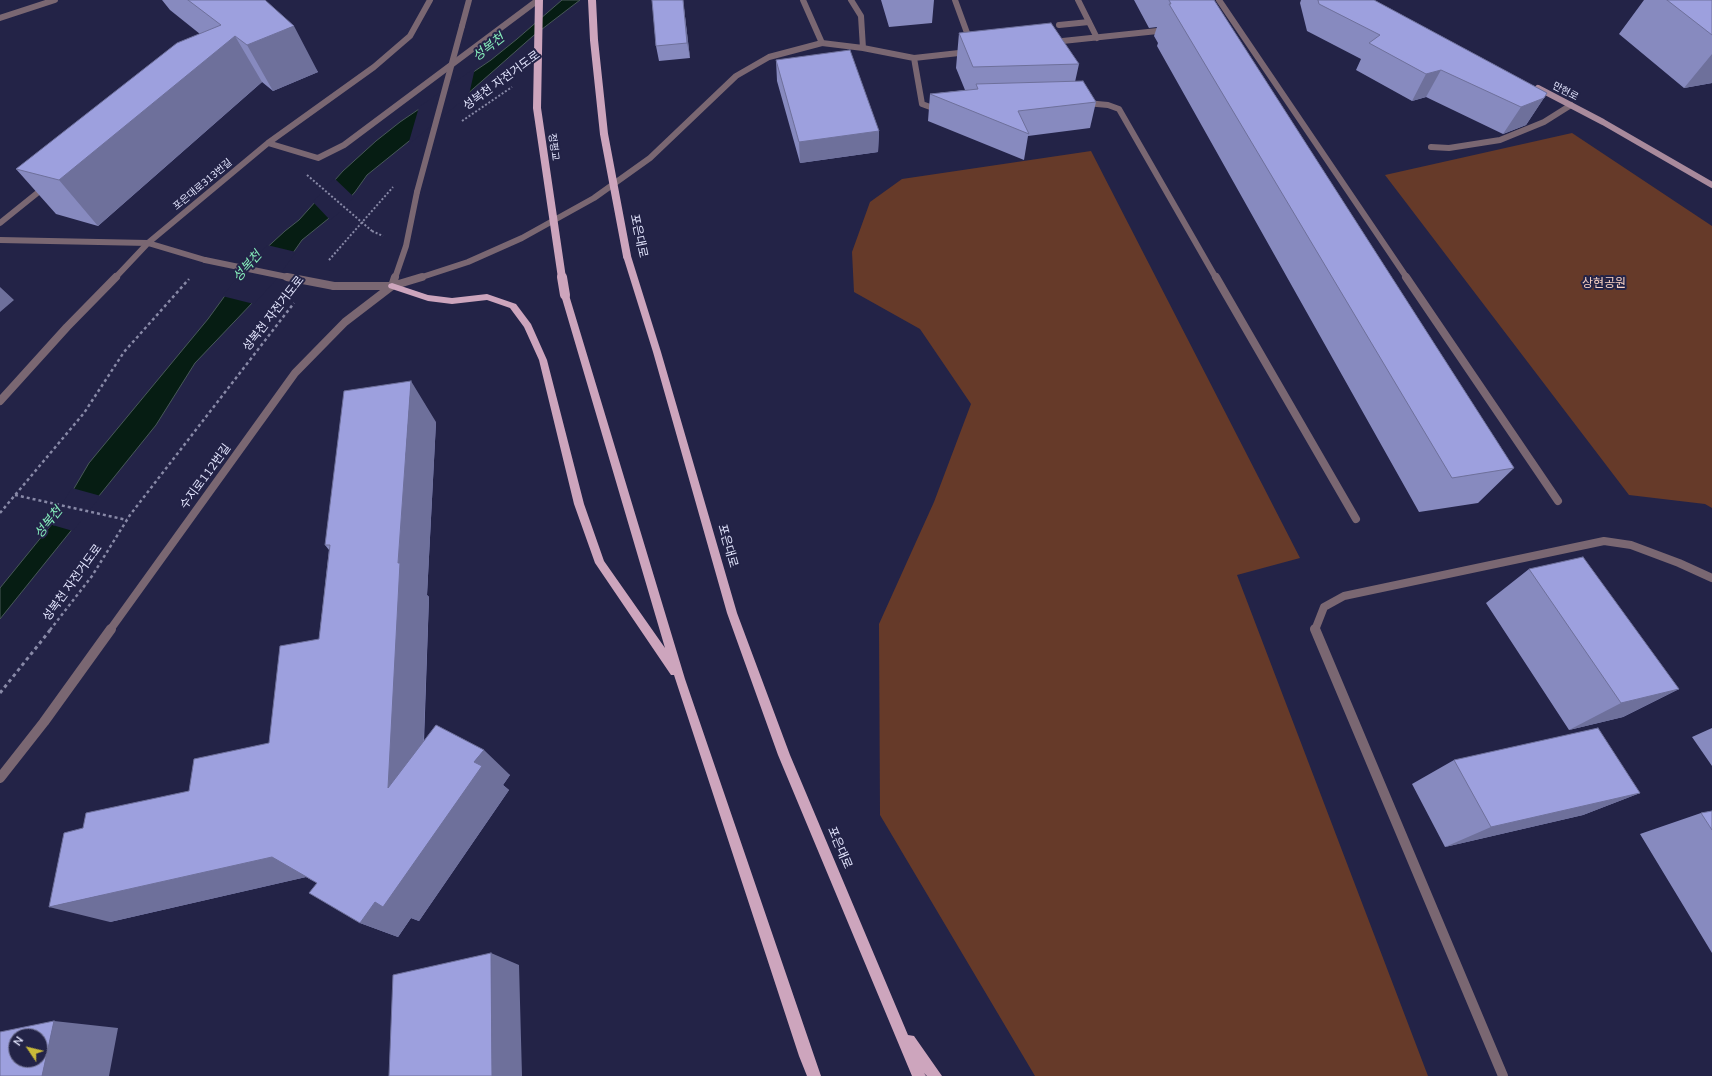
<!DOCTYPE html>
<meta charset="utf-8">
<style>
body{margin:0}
#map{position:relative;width:1712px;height:1076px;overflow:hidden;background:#232347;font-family:"Nunito Sans",sans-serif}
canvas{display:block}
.north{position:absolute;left:8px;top:1028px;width:40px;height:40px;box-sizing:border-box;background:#232347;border:1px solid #6f7090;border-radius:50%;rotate:305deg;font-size:11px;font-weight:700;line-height:16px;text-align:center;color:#e2e4fd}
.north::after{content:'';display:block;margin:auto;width:14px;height:18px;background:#caba39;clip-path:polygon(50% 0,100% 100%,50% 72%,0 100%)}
</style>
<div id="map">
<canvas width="1712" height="1076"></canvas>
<div class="north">N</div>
</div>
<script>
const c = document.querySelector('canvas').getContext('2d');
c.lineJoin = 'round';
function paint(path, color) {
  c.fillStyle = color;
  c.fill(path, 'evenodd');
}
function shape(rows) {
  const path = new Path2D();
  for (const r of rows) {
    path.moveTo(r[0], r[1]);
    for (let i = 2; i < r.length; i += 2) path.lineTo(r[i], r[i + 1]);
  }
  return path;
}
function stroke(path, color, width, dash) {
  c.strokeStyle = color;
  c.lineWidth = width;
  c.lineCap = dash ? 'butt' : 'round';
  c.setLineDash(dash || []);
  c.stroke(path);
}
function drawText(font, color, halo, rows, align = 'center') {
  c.font = font + ' "Nunito Sans","Noto Sans KR",sans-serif';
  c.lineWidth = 4;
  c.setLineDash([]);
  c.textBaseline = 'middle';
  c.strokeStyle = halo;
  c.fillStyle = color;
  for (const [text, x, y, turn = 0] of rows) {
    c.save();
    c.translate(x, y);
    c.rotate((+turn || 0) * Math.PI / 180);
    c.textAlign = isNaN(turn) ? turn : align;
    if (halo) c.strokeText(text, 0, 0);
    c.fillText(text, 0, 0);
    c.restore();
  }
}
const green = shape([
 [1572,133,1712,226,1712,508,1705,504,1629,495,1385,175],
 [1091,151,1300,558,1237,575,1428,1076,1035,1076,880,815,879,624,934,502,971,404,920,329,854,292,852,252,870,202,902,179]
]);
const water = shape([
 [562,0,580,0,533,36,465,96,367,175,355,192,339,210,302,240,274,280,195,363,156,425,0,619,0,588,56,519,89,463,208,319,232,286,261,253,285,231,299,220,343,171,376,141,400,122,491,60,517,39,562,0]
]);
const pier = shape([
 [475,68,469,95,408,145,419,107],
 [334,178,354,197,340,212,330,220,313,202],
 [267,245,296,252,275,281,254,304,222,296],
 [72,488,101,496,73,531,49,524]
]);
const pathFar2 = shape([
 [462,121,512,87],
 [372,231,383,236],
 [329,260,393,187]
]);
const pathFar1 = shape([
 [15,495,127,520],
 [0,513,84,413,124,352,189,279],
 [50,630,92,576,130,515,294,303]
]);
const path = shape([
 [0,693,51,629]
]);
const laneFar2 = shape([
 [851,0,861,16,863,48],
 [955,0,970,41],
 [1078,0,1097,38],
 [1219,0,1407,278],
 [0,18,55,0],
 [1059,25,1089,22],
 [1053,42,1167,30],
 [822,43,863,48,914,58,968,52],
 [914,58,922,104,933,108,938,108],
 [1086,103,1108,105,1119,109,1216,278],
 [1431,147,1449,148,1500,140,1544,122,1571,105],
 [0,223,46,186],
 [0,240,148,243]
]);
const laneFar1 = shape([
 [1216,277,1356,519],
 [1406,277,1558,501],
 [1315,630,1324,607,1344,596,1604,541,1631,545,1679,563,1712,578]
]);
const lane = shape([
 [1315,629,1503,1076]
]);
const streetFar2 = shape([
 [462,26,469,0],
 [268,143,318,158,344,145,538,0],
 [148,243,205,260],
 [115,278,148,243,268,143,374,67,410,36,430,0],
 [395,278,406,246,417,192],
 [419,278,468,262,522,238,594,198,650,158,736,76,769,57,822,43,803,0]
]);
const streetFar1 = shape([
 [334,286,392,286,422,277],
 [0,401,67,327,116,277],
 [110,630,295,373,345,322,392,286,395,277]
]);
const street = shape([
 [0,778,44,722,111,629]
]);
const secondary = shape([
 [1538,88,1603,122,1712,185]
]);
const primary = shape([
 [627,253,631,256,661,352,737,613,790,755,908,1035,914,1036,942,1076,927,1076,924,1073,926,1076,912,1076,778,755,727,613,653,352,623,256,627,253],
 [392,283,428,295,452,298,487,294,516,304,531,324,547,360,584,504,604,561,665,648,561,295,565,292,569,295,685,679,821,1076,807,1076,799,1056,674,675,671,675,595,563,574,504,539,360,524,327,510,308,487,300,452,304,428,301,389,288,388,286,389,284,392,283]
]);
const pathBridge = shape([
 [307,175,372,231]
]);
const streetBridgeFar1 = shape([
 [417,192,462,26],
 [205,260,292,278]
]);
const streetBridge = shape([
 [287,277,334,286]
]);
const primaryBridgeFar1 = shape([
 [539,0,537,108,562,278],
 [592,0,594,40,604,134,627,256]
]);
const primaryBridge = shape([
 [562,277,565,295]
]);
const wall = shape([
 [162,0,265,0,318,72,273,91,262,82,98,226,56,214,16,169,200,34,170,10],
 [652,0,683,0,690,58,659,61,656,46],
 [881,0,934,0,932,23,889,27],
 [1134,0,1214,0,1514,468,1478,503,1419,512,1157,46,1158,43,1154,36,1157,27,1149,28],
 [1301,0,1374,0,1547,93,1526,125,1503,134,1426,97,1412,101,1356,70,1361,59,1307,31,1300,3],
 [1644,0,1712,0,1712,83,1684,88,1619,34],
 [959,33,1079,64,1075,82,1096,102,1090,128,1028,136,1024,160,928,121,930,94,965,90,956,68],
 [776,60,879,131,878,152,800,163,777,81],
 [436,422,427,595,429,597,424,742,510,775,503,785,509,790,419,921,411,918,398,937,360,923,317,883,306,877,110,922,83,828,189,791,269,743,319,639,329,550,325,545],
 [1529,569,1679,689,1623,717,1569,730,1486,603],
 [1712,728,1712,766,1692,737],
 [1454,760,1640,793,1583,815,1445,847,1412,784],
 [1712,811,1712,953,1640,834,1701,813]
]);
const shadedWall = shape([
 [683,0,690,58,687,43],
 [294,26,318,72,273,91,247,45],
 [235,36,262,82,98,226,59,180],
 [1712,54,1712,83,1684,88],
 [1441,70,1426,97,1412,101,1426,74],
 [1544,98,1526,125,1503,134,1521,107],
 [879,131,878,152,800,163,799,142],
 [0,287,14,300,0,312],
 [411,381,436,422,427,595,429,597,421,810,388,788,398,563],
 [1679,689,1623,717,1569,730,1621,703],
 [484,750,510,775,503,785,509,790,419,921,411,918,398,937,360,923,474,762],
 [1640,793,1583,815,1445,847,1491,827],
 [272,857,315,875,110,922,49,907],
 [491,953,519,965,522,1076,492,1076],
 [54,1021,118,1028,109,1076,42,1076]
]);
const building = shape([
 [188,0,265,0,294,26,247,45,235,36,59,180,16,169,177,43,221,25,188,0],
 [652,0,683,0,687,43,656,46,652,0],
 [1169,0,1214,0,1514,468,1452,478,1169,4,1171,4,1169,0],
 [1318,0,1374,0,1547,93,1544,98,1521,107,1441,70,1426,74,1369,43,1380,35,1319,4,1318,0],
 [1667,0,1712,0,1712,35,1667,0],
 [1051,23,1079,64,973,67,959,33,1051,23],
 [850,50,879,131,799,142,776,60,850,50],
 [1083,81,1096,102,1018,111,1029,134,930,94,978,89,976,84,1083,81],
 [411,381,398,563,400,563,388,788,436,725,484,750,474,762,482,766,383,907,375,902,360,923,309,893,317,883,272,857,49,907,64,833,83,828,86,813,189,791,194,759,269,743,280,646,319,639,330,545,325,545,344,391,411,381],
 [1583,557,1679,689,1621,703,1529,569,1583,557],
 [1598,728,1640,793,1491,827,1454,760,1598,728],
 [1712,811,1712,830,1701,813,1712,811],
 [491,953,492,1076,389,1076,393,975,491,953],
 [54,1021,42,1076,0,1076,0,1032,54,1021],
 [16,1036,40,1036,40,1060,16,1060,16,1036]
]);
const farStreetnames = [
 ["만현로",1565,92,28],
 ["정평교",553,147,82],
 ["포은대로313번길",203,185,-40]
];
const streetNames = [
 ["성복천 자전거도로",502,81,-36],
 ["포은대로",638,236,78],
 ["성복천 자전거도로",274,314,-52],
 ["수지로112번길",206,477,-54],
 ["포은대로",727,546,74],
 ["성복천 자전거도로",73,583,-54],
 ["포은대로",839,848,67]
];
const parkNames = [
 ["상현공원",1604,284]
];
const waterNames = [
 ["성복천",489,48,-38],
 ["성복천",248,267,-49],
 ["성복천",49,523,-51]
];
paint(green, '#663a29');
paint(water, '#061d13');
stroke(water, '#485959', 1);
paint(pier, '#232347');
stroke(pathFar2, '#8889a7', 2, [2, 2]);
stroke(pathFar1, '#8889a7', 2.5, [3, 3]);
stroke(path, '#8889a7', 3, [3.5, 3.5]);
stroke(laneFar2, '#7a6772', 6);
stroke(laneFar1, '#7a6772', 8);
stroke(lane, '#7a6772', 10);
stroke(streetFar2, '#7a6772', 6);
stroke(streetFar1, '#7a6772', 8);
stroke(street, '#7a6772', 10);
stroke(secondary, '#a98a9c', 6);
paint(primary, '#cda5bd');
stroke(pathBridge, '#8889a7', 2, [2, 2]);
stroke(streetBridgeFar1, '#7a6772', 6);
stroke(streetBridge, '#7a6772', 8);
stroke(primaryBridgeFar1, '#cda5bd', 8);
stroke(primaryBridge, '#cda5bd', 10);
paint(wall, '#878abf');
paint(shadedWall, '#6e709b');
paint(building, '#9da0de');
stroke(building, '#6e709b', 1);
drawText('10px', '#e2e4fd', '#232347', farStreetnames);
drawText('12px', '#e2e4fd', '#232347', streetNames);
drawText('12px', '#f8d1c2', '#232347', parkNames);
drawText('italic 13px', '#85edbb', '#232347', waterNames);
</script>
